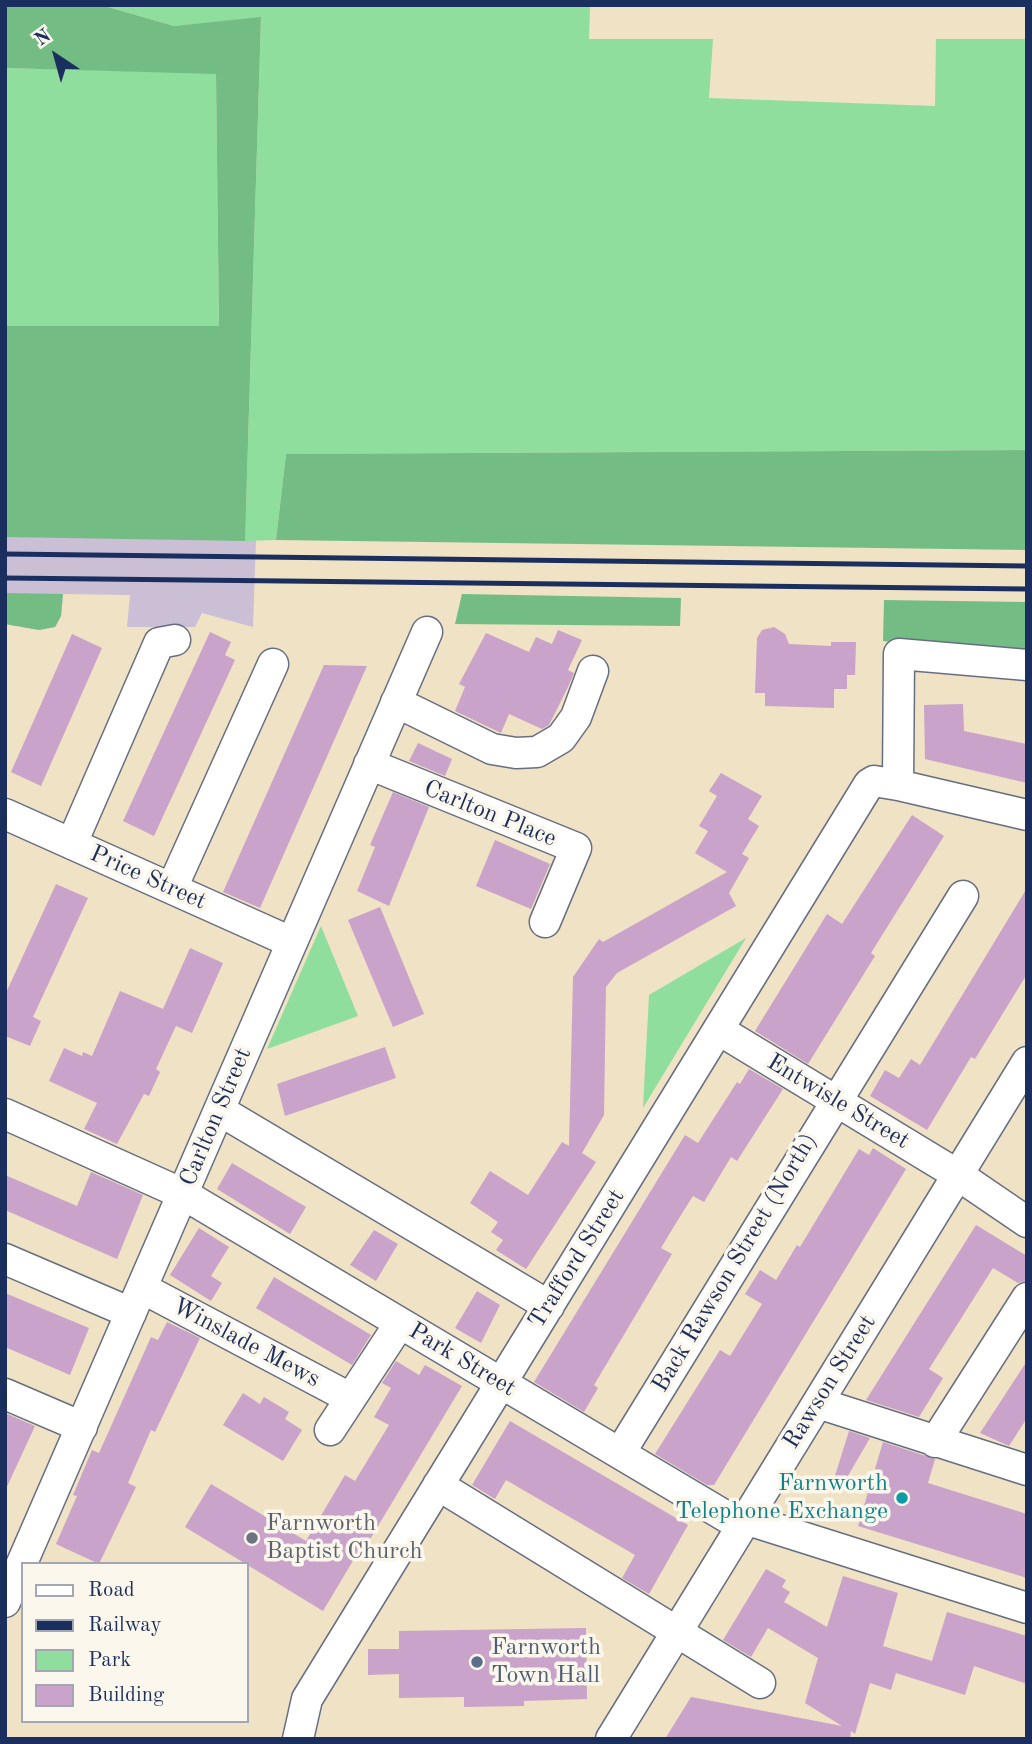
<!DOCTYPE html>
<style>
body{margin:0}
#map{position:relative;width:1032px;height:1744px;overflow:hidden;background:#f0e2c4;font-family:"Old Standard TT",serif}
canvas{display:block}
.frame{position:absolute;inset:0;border:7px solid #1b2f5e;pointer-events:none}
.legend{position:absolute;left:21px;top:1562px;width:228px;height:161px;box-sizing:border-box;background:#fbf7ec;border:2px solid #a1a7b3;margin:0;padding:9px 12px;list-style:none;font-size:21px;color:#1b2f5e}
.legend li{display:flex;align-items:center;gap:14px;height:35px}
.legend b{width:35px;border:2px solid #a1a7b3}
.north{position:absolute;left:21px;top:21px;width:70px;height:70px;-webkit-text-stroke:5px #fbf7ec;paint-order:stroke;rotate:324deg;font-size:19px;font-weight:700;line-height:28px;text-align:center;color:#1b2f5e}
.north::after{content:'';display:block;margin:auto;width:24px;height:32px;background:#1b2f5e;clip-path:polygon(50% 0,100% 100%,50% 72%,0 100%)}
</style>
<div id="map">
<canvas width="1032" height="1744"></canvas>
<div class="frame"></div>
<ul class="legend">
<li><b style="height:9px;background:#fff"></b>Road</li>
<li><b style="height:9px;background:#1b2f5e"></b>Railway</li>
<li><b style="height:19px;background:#8fde9d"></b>Park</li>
<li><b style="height:19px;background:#c9a3c9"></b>Building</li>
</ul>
<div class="north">N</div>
</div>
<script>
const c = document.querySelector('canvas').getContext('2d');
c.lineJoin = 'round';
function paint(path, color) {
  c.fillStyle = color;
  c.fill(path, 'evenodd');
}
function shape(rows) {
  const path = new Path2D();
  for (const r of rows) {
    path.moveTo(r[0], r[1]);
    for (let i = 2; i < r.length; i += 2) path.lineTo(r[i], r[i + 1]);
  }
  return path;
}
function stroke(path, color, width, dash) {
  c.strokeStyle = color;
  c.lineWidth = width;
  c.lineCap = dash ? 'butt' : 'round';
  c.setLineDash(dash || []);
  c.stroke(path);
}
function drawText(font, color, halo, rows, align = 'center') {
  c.font = font + ' "Old Standard TT",serif';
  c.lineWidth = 7;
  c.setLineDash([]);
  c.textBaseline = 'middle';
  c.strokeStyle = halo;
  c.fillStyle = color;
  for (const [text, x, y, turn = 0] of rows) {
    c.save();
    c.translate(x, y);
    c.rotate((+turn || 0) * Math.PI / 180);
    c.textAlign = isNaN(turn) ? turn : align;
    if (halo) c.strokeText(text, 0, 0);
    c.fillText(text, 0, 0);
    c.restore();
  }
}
const industrial = shape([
 [5,499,37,509,257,510,253,627,202,613,195,627,127,627,130,595,63,594,61,616,55,627,39,630,5,624]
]);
const green = shape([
 [101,5,590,5,589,39,713,39,709,98,935,106,936,39,1027,39,1027,450,286,454,276,540,245,541,261,18,174,26],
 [5,68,216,73,219,326,5,326],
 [321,926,358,1016,267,1049],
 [746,938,643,1108,649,995]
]);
const forest = shape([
 [5,5,101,5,174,26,261,17,245,541,5,537,5,326,219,326,216,74,5,68],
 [1027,450,1027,550,276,540,286,454],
 [5,593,63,594,61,616,55,627,39,630,5,624],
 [462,594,681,598,680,626,455,624],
 [884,600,1027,602,1027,650,964,651,883,641]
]);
const building = shape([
 [774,627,785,634,789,644,831,646,831,642,856,642,855,675,847,675,847,689,834,689,834,708,765,706,765,693,755,693,757,638,762,630],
 [558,630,582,640,568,670,574,673,569,685,549,725,542,729,509,714,501,733,455,711,465,687,459,684,486,633,529,652,536,637,552,644],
 [210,632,231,642,225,655,235,660,154,836,123,821],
 [72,634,102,648,41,786,11,772],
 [324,665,367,666,260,908,223,892],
 [963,704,964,731,1027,744,1027,783,925,759,924,705],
 [418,743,452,759,445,776,409,761],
 [721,773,762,796,748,819,759,826,742,854,749,858,729,893,736,906,617,973,606,987,604,1115,582,1153,596,1162,526,1269,496,1250,503,1240,491,1232,498,1222,470,1203,490,1171,528,1195,562,1142,569,1146,573,977,599,939,603,942,727,872,695,853,708,831,699,826,717,796,709,791],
 [393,792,429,807,389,906,357,891,375,847,370,845],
 [912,815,944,836,871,953,875,956,808,1064,755,1031,827,914,842,924],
 [495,840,550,864,531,909,476,886],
 [56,884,88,898,33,1017,41,1021,30,1046,5,1036,5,995],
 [1027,888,1027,974,975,1059,971,1057,927,1130,870,1096,885,1070,899,1078,911,1059,920,1065],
 [380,907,424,1014,393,1027,348,920],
 [190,948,223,963,192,1033,176,1026,156,1069,160,1072,149,1096,144,1094,117,1144,84,1129,97,1103,49,1081,64,1048,82,1056,83,1052,92,1056,120,991,163,1009],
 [385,1047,396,1078,285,1116,277,1084],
 [749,1069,783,1089,737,1161,731,1157,704,1202,693,1196,676,1223,661,1248,672,1254,594,1385,598,1388,584,1412,534,1382,685,1135,698,1143,737,1082,740,1084],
 [873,1148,906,1169,714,1485,707,1485,655,1454,720,1350,730,1356,762,1304,745,1294,760,1270,776,1280,797,1245,800,1247,859,1149,869,1155],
 [232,1163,306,1207,290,1234,217,1189],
 [91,1172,143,1195,117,1259,5,1210,5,1175,77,1206],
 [976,1225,1027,1256,1027,1281,1018,1283,993,1268,929,1369,943,1378,919,1417,866,1400],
 [199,1228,229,1247,211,1276,222,1283,211,1301,170,1275],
 [374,1230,398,1244,376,1281,350,1265],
 [274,1277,371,1335,352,1365,256,1308],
 [477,1291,500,1305,481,1343,455,1328],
 [5,1293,89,1328,70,1375,5,1347],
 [167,1322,200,1338,155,1432,151,1430,128,1483,136,1487,99,1564,56,1544,77,1496,73,1495,92,1450,99,1453,151,1337,158,1340],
 [396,1361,419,1375,425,1365,462,1386,363,1551,360,1549,323,1611,185,1527,211,1484,306,1541,345,1475,355,1481,389,1425,374,1417,391,1388,382,1383],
 [1027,1361,1027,1418,1009,1446,980,1433],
 [243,1393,260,1404,264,1397,289,1412,285,1419,302,1430,283,1461,223,1425],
 [5,1413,35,1426,5,1491],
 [510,1421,688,1525,649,1594,622,1578,635,1555,506,1480,495,1499,472,1485],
 [849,1431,870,1438,842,1486,833,1482],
 [883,1442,935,1459,928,1483,1027,1514,1027,1578,858,1526],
 [766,1569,786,1580,782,1587,790,1592,784,1602,827,1627,843,1576,898,1593,883,1646,932,1661,947,1612,1027,1636,1027,1684,974,1666,965,1695,896,1673,891,1690,870,1683,855,1734,851,1731,850,1739,665,1739,691,1697,842,1726,805,1703,818,1658,768,1628,751,1657,723,1640],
 [586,1628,587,1699,524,1701,524,1706,464,1707,464,1697,399,1698,399,1674,368,1675,368,1649,399,1649,399,1631]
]);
const minor = shape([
 [396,702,492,749,516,753,537,752,561,738,576,717,593,671],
 [369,764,576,848,545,922],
 [898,785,899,654,1027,665],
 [5,814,291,942],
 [72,843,159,643,175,640],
 [172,888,273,664],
 [719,1030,958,1175,1027,1222],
 [219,1110,549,1306],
 [5,1114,183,1194,742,1526],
 [5,1259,131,1313],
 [142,1288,350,1398],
 [5,1394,82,1427],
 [818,1403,1027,1470],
 [330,1430,400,1323],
 [935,1442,1027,1298],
 [620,1453,963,896],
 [438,1485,760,1683],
 [745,1519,1027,1608],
 [5,1602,427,632],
 [298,1739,307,1699,869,784,874,781,898,785,1027,815],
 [611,1739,1027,1062]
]);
const rail = shape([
 [5,554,1027,566],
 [5,578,1027,589]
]);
const markers = [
 [902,1498,7,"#0f9aa8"],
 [252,1538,7,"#6b7280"],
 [477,1662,7,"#5c6f8a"]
];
const streetNames = [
 ["Carlton Place",490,814,22],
 ["Price Street",148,878,24],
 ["Entwisle Street",838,1102,31],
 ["Carlton Street",216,1117,-67],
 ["Trafford Street",577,1259,-58],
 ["Back Rawson Street (North)",735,1263,-59],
 ["Winslade Mews",246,1343,28],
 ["Park Street",462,1360,31],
 ["Rawson Street",830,1382,-58]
];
const cultureNames = [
 ["Farnworth",888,1484],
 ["Telephone Exchange",888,1512]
];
const worshipNames = [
 ["Farnworth",266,1524],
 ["Baptist Church",266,1552]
];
const serviceNames = [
 ["Farnworth",491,1648],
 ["Town Hall",491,1676]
];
paint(industrial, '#cbbfd5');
paint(green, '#8fde9d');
paint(forest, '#73bd84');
paint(building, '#c9a3c9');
stroke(minor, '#666e82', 33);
stroke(minor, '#fff', 30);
stroke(rail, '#1b2f5e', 5);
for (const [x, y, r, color] of markers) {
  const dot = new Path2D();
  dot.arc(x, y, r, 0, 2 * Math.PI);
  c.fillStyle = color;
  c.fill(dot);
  stroke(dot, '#fbf7ec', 2.5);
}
drawText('24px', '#1b2f5e', '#fbf7ec', streetNames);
drawText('24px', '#0d838f', '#fbf7ec', cultureNames, 'right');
drawText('24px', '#5b616d', '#fbf7ec', worshipNames, 'left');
drawText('24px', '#4e5e75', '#fbf7ec', serviceNames, 'left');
</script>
